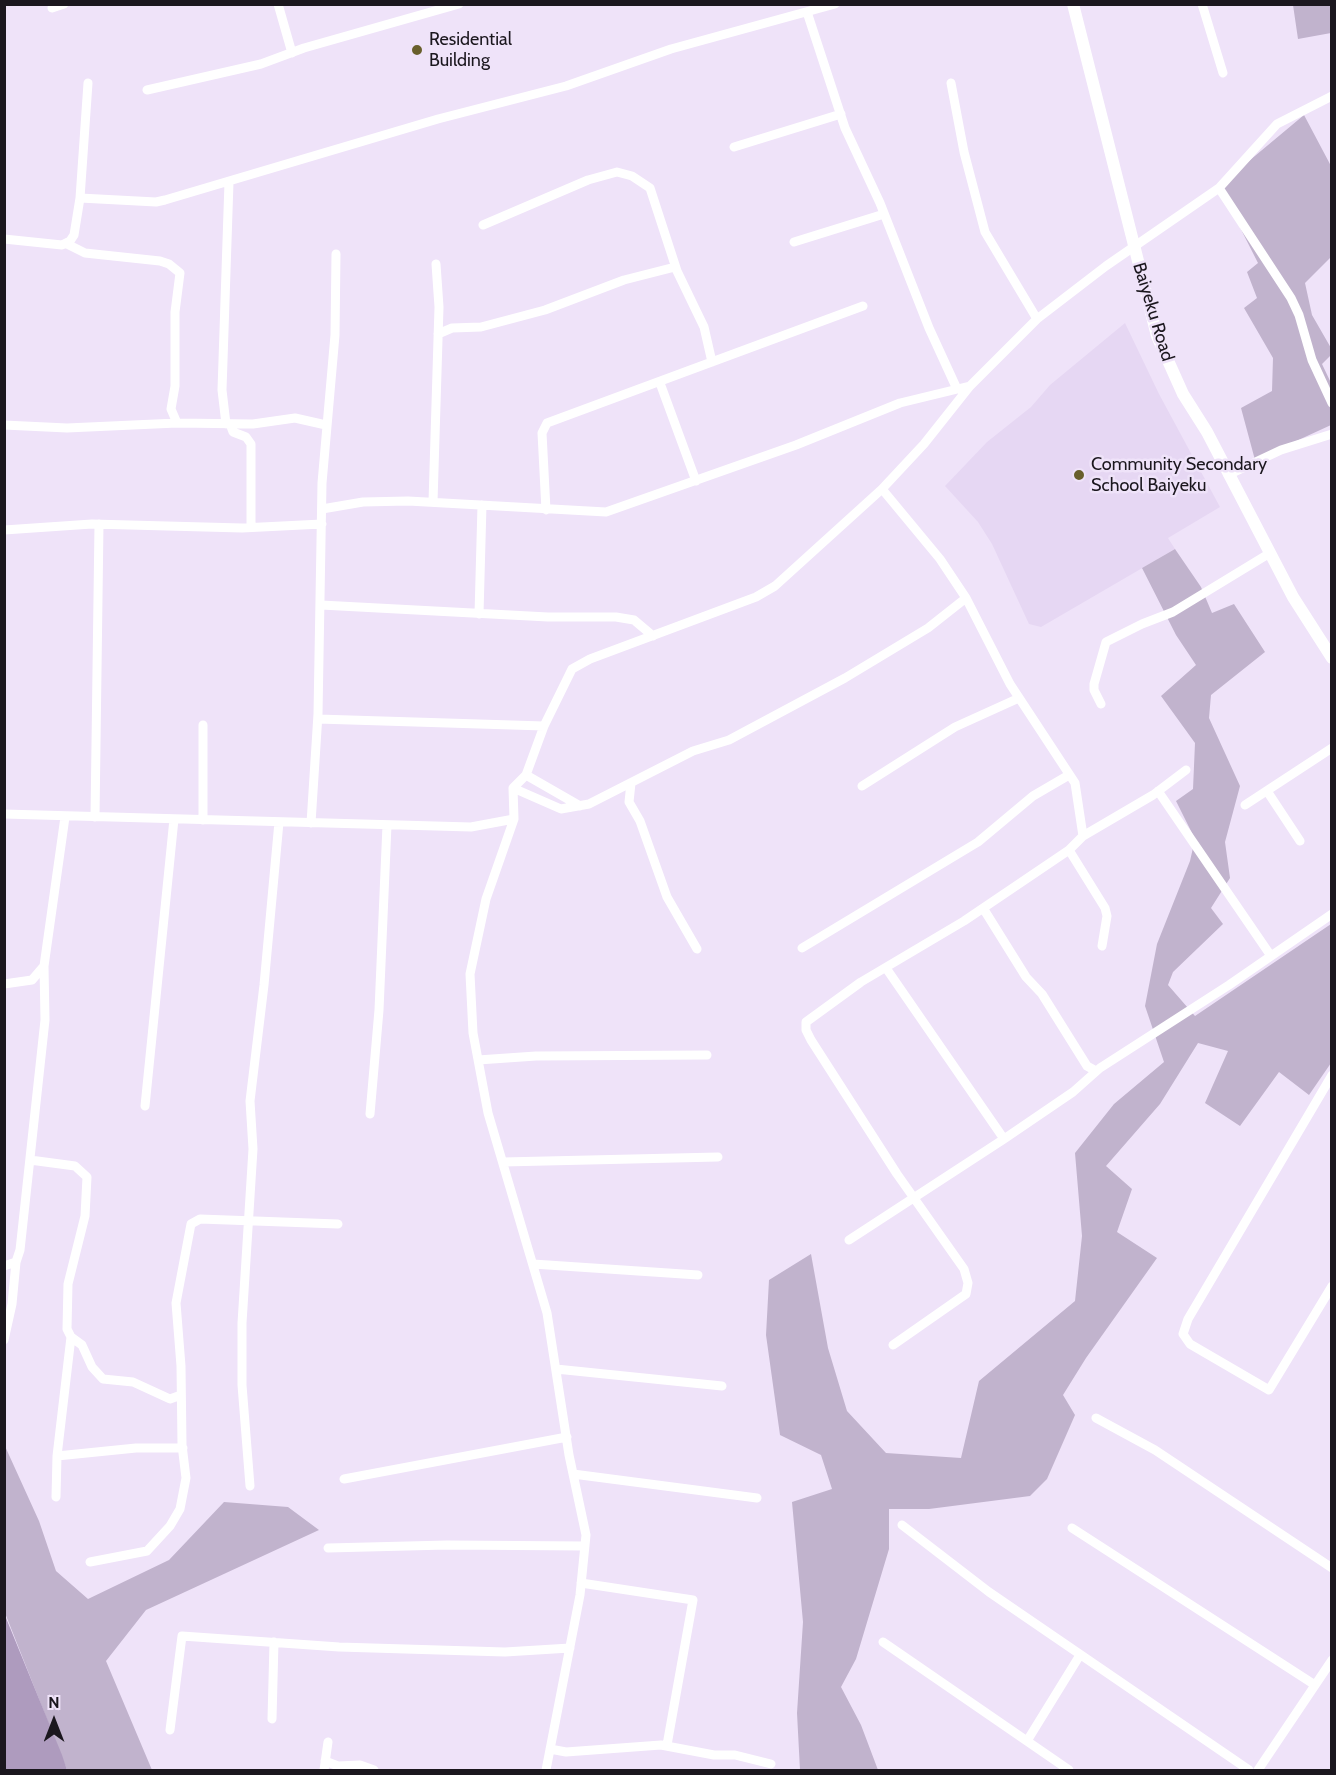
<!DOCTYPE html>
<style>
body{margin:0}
#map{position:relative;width:1336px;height:1775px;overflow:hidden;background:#efe3f9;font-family:Cabin,sans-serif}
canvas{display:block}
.frame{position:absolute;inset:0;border:6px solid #1b171e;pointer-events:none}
.north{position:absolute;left:24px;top:1691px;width:60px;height:60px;-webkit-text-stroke:4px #efe3f9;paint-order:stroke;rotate:0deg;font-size:16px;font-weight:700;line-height:24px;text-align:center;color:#1b171e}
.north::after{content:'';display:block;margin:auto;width:21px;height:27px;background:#1b171e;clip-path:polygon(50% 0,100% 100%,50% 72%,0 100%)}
</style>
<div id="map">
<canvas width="1336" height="1775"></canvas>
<div class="frame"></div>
<div class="north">N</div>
</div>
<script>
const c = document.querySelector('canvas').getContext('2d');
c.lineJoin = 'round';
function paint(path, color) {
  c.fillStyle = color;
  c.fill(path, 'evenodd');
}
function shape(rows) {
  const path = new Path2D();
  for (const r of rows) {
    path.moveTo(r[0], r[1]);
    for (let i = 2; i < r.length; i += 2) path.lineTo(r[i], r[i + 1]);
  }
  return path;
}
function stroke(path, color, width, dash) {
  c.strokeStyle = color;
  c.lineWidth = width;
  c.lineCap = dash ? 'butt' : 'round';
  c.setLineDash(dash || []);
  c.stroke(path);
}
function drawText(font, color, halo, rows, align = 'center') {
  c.font = font + ' Cabin,sans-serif';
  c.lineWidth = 5;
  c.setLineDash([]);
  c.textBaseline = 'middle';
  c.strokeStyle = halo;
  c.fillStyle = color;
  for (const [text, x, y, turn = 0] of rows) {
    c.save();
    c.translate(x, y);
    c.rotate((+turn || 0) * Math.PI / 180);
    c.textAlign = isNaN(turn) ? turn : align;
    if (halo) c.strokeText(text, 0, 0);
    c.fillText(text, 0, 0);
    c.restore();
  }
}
const built = shape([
 [1125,323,1159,394,1220,507,1168,538,1175,549,1041,627,1029,624,992,544,978,522,945,486,987,442,1031,407,1050,385]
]);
const green = shape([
 [1293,5,1331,5,1331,33,1298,39],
 [1304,115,1331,166,1331,257,1305,283,1312,315,1331,348,1331,355,1322,364,1331,383,1331,425,1255,460,1241,408,1272,391,1273,358,1244,308,1257,298,1247,272,1258,263,1219,186],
 [1175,549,1201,587,1212,613,1234,604,1265,652,1211,695,1209,718,1240,786,1225,842,1230,878,1211,908,1223,924,1173,972,1168,985,1195,1016,1331,924,1331,1063,1309,1095,1279,1072,1240,1126,1205,1103,1228,1051,1198,1043,1160,1104,1106,1166,1132,1189,1117,1232,1157,1258,1086,1358,1063,1395,1075,1415,1047,1479,1030,1496,929,1509,889,1509,889,1549,856,1659,841,1687,861,1725,878,1770,800,1770,797,1713,803,1622,792,1502,832,1489,821,1455,780,1435,766,1335,769,1280,811,1254,828,1348,847,1411,886,1453,961,1458,979,1381,1075,1301,1082,1236,1075,1153,1114,1104,1164,1062,1145,1006,1157,944,1190,861,1195,839,1176,801,1193,789,1195,743,1161,696,1196,665,1176,635,1142,568],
 [4,1444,39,1521,56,1571,88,1599,169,1560,224,1502,288,1507,319,1530,146,1610,106,1661,152,1770,67,1770,5,1613]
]);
const forest = shape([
 [4,1613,62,1755,67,1770,5,1770]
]);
const street = shape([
 [278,4,292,53],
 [1202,4,1223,73],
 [52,8,64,4],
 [807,12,845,128,880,203,929,328,957,389],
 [951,83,964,152,985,232,1037,319],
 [147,90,261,64,304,48,459,4],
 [734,147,841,114],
 [1219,188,1291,298,1299,315,1312,360,1332,403],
 [80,198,156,202,165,200,438,119,566,86,671,49,835,4],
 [483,225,588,180,617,172,632,176,650,188,677,271,704,327,712,362],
 [4,239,62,245,70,241,74,235,80,198,88,83],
 [794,242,884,214],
 [67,244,85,253,160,261,169,264,180,273,175,312,175,386,171,409,177,423],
 [438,334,452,328,481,327,545,310,624,280,675,267],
 [660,383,696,481],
 [226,424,222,390,229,182],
 [230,424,233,432,246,437,251,444,251,527],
 [4,425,67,428,177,423,253,424,295,418,326,425],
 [1228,475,1281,450,1332,434],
 [882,489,940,559,966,598,1010,684,1075,783,1083,836],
 [433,502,439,307,436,264],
 [322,509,363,502,408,501,606,512,796,445,900,403,970,386],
 [546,510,542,433,547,423,863,306],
 [4,530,92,524,242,528,322,524],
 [321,605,548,617,616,617,634,620,653,636],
 [479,614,482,505],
 [1101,704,1094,690,1094,684,1106,642,1142,624,1173,612,1270,553],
 [318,719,544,726],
 [203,725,203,820],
 [526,775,580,806],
 [631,783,629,802,640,821,667,897,697,949],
 [862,786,955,727,1019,698],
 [513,788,561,809,589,804,693,751,729,740,845,678,928,628,966,598],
 [1158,791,1271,956],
 [1267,791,1300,841],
 [1245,805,1332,748],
 [4,814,471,827,514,819],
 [95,817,99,524],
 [311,823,318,714,322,483,335,335,336,254],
 [1069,850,1105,908,1107,916,1102,946],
 [983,908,1026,977,1042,994,1087,1066,1096,1071],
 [802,948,978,842,1033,796,1069,775],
 [886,968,1004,1139],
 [4,984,32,980,44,966,65,817],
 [478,1060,536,1056,707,1055],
 [1332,1075,1188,1319,1183,1334,1190,1344,1269,1390,1332,1286],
 [145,1106,174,819],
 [370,1114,379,1010,387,825],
 [30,1160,75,1166,87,1177,85,1216,68,1284,67,1329,71,1337,82,1345,92,1367,103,1379,133,1382,170,1399,181,1395],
 [503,1162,718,1157],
 [849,1240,1004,1139,1073,1092,1100,1068,1229,985,1332,914],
 [533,1264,698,1275],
 [4,1266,16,1262,20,1250,45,1020,44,966],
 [71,1337,57,1456,136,1448,183,1448],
 [4,1340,12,1304,16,1262],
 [893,1345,966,1294,968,1283,964,1269,897,1174,811,1040,806,1030,806,1022,861,982,964,921,1069,850,1083,836,1153,795,1186,770],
 [556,1369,722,1386],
 [1096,1418,1155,1450,1332,1568],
 [573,1474,757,1498],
 [344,1479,567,1437],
 [250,1486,242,1385,242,1323,253,1149,250,1101,264,985,279,822],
 [56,1497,57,1456],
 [902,1525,989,1592,1249,1770],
 [1072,1528,1315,1685],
 [328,1548,447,1545,585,1546],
 [90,1562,147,1551,170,1526,180,1509,186,1478,182,1445,181,1366,176,1303,191,1224,200,1219,338,1224],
 [581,1583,693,1600,667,1745],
 [883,1642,1069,1770],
 [272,1719,274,1642],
 [170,1730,182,1636,339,1647,505,1652,570,1648],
 [1027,1741,1080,1655],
 [550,1749,566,1752,661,1745,714,1755,735,1755,771,1764],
 [325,1761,338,1766,360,1765,374,1770],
 [324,1770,328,1742],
 [546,1770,580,1595,586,1535,569,1455,547,1313,488,1113,473,1033,470,974,486,899,514,819,513,788,526,775,544,726,572,669,590,659,756,597,775,586,882,489,924,444,970,386,1037,319,1106,266,1219,188,1277,124,1332,96],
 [1258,1770,1332,1660]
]);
const secondary = shape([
 [1073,4,1157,336,1183,394,1207,432,1293,597,1332,658]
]);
const markers = [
 [417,50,6,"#695f2c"],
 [1079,475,6,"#695f2c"]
];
const poiNames = [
 ["Residential",429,40],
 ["Building",429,61],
 ["Community Secondary",1091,465],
 ["School Baiyeku",1091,486]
];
const streetNames = [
 ["Baiyeku Road",1153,312,73]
];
paint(built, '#e6d7f3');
paint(green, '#c1b3cd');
paint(forest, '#ae9bbe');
stroke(street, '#fff', 9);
stroke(secondary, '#fff', 12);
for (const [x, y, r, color] of markers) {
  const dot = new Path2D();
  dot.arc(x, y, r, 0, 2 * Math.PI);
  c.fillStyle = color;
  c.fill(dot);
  stroke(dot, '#efe3f9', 2);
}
drawText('18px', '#1b171e', '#efe3f9', poiNames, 'left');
drawText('18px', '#1b171e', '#efe3f9', streetNames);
</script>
